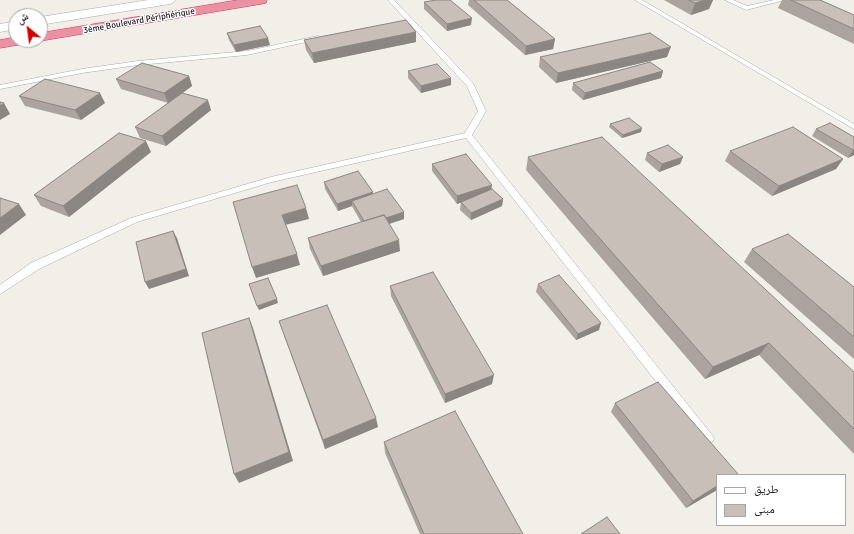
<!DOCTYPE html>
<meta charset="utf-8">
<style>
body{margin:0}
#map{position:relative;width:854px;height:534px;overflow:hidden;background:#f2efe9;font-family:Signika,"Noto Naskh Arabic",sans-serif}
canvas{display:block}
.legend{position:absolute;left:716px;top:474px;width:130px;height:52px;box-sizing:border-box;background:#fff;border:1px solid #a7a7a7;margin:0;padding:5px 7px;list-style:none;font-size:12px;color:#222}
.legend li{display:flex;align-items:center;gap:8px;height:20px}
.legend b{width:20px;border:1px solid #a7a7a7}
.north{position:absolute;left:8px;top:8px;width:40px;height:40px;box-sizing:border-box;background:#fff;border:1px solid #a7a7a7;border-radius:50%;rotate:331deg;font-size:11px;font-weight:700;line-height:16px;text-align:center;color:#222}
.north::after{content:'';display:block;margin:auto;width:14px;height:18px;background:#d40000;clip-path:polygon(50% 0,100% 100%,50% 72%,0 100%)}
</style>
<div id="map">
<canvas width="854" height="534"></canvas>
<ul class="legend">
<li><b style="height:5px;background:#fff"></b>طريق</li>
<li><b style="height:11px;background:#c7bfb8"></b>مبنى</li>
</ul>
<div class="north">ش</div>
</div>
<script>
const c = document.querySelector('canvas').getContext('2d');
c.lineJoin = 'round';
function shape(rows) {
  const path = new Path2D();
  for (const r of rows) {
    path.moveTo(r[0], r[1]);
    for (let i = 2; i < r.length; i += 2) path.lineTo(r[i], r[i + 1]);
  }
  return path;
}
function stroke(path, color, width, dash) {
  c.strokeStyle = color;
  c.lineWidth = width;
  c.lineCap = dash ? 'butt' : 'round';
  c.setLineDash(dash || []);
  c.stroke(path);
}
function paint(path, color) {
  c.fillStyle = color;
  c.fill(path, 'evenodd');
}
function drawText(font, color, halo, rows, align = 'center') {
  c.font = font + ' Signika,sans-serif';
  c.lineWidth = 3;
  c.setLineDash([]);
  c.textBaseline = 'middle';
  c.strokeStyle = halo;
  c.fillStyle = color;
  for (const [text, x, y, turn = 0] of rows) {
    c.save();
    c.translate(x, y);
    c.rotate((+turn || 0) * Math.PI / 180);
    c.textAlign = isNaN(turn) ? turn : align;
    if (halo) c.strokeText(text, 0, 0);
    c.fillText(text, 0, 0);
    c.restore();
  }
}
const lane = shape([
 [388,0,394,0,473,83,486,111,472,135,712,435,714,439,712,443,708,445,704,443,466,138,272,182,137,222,39,269,0,294,0,285,31,263,131,218,271,177,465,133,478,111,467,86,388,0],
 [635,0,642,0,854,124,854,129,635,0],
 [725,0,733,0,747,6,774,0,785,0,746,10,725,0],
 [318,36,320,37,320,39,247,55,138,65,82,73,0,89,0,85,82,69,138,61,247,51,318,36]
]);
const street = shape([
 [148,0,176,0,174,2,170,4,40,25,40,17,148,0],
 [16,21,16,29,0,32,0,24,16,21]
]);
const highway = shape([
 [238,0,267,0,266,3,261,4,40,41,35,40,40,40,40,33,238,0],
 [16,37,16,40,31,40,29,43,0,48,0,40,16,37]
]);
const wall = shape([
 [469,0,507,0,555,39,553,49,525,55,468,5],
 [664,0,713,0,709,9,691,15],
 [782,0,820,0,854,15,854,44,778,8],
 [424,2,471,25,447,31,424,9],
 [416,32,416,42,314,63,306,50,304,40],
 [227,33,270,45,236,52,229,40],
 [540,57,667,57,556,83,539,67],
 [408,71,451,78,451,85,421,93,408,78],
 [663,71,661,78,583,100,572,90,573,83],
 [189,76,192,86,183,93,211,110,166,146,140,138,135,127,168,103,121,89,116,79],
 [19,96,105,103,81,120,25,106],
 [610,124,641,132,622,138,609,127],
 [816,129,854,137,854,155,848,158,812,136],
 [730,151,843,159,836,169,772,196,725,161],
 [151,152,69,217,41,206,34,195],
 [647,153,683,157,680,164,659,172,645,160],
 [528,157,854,372,854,454,759,355,705,379,526,170],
 [432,164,492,189,503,199,502,206,471,220,460,210,461,202,462,202,457,204,432,171],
 [324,182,373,194,404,212,404,219,389,224,400,251,323,276,310,249,308,238,361,222,353,208,352,206,338,211,325,189],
 [752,249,854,287,854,359,744,262],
 [538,284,599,330,576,340,536,292],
 [390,286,492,384,445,403,391,296],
 [279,321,378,427,325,449],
 [615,403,717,475,717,490,686,508,611,412],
 [384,442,523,534,420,534,385,453]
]);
const shadedWall = shape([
 [706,0,713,0,709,9,691,15,695,3],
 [472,18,471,25,447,31,447,24],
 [416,32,416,42,314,63,312,53],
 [268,38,270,45,236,52,234,45],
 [555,39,553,49,525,55,526,46],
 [671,47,667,57,556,83,558,73],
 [663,71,661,78,583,100,585,93],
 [189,76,192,86,168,103,164,93],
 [451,78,451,85,421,93,421,86],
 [100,93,105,103,81,120,75,110],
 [208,100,211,110,166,146,162,136],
 [4,103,10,114,0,120,0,106],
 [642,128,641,132,622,138,623,135],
 [146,141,151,152,69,217,63,206],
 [853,150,854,150,854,155,848,158],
 [683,157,680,164,659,172,662,164],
 [843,159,836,169,772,196,779,186],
 [492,185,491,192,457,204,457,196],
 [373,192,373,199,352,201,352,206,338,211,337,204],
 [503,199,502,206,471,220,471,213],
 [19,204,26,215,0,235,0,218],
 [306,208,309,219,285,225,282,215],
 [404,212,404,219,367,231,366,223],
 [173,231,177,238,189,276,149,289,145,282],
 [399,240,400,251,323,276,321,266],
 [297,254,300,265,256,278,252,267],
 [277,299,278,303,259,310,257,306],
 [249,318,253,328,293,461,239,483,234,474],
 [601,323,599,330,576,340,578,334],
 [769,343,759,355,705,379,713,367],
 [494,375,492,384,445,403,445,394],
 [376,418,378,427,325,449,323,440],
 [717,486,717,490,686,508,693,501]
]);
const building = shape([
 [436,0,450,0,472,18,447,24,424,2,436,0],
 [474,0,507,0,555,39,526,46,474,0],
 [689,0,706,0,695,3,689,0],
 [791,0,820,0,854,15,854,29,791,0],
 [406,20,416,32,312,53,304,40,406,20],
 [260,26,268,38,234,45,227,33,260,26],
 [650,33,671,47,558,73,540,57,650,33],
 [650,62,663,71,585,93,573,83,650,62],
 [142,63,189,76,164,93,116,79,142,63],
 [437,64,451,78,421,86,408,71,437,64],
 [45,79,100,93,75,110,19,96,45,79],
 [182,93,208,100,162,136,135,127,182,93],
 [0,102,4,103,0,106,0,102],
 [629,118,642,128,623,135,610,124,629,118],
 [830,123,854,137,854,150,853,150,816,129,830,123],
 [793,127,843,159,779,186,730,151,793,127],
 [119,133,146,141,63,206,34,195,119,133],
 [602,137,854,372,854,429,769,343,713,367,528,157,602,137],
 [668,145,683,157,662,164,647,153,668,145],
 [466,154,492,185,457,196,432,164,466,154],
 [358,171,373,192,337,204,324,182,358,171],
 [297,185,306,208,282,215,297,254,252,267,233,202,297,185],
 [387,189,404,212,386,218,384,215,364,221,352,201,387,189],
 [492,189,503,199,471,213,461,202,492,189],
 [0,198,19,204,0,218,0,198],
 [384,215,399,240,321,266,308,238,384,215],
 [173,231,186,269,145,282,136,242,173,231],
 [788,234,854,287,854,337,752,249,788,234],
 [433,272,494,375,445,394,390,286,433,272],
 [559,275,601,323,578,334,538,284,559,275],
 [268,278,277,299,257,306,249,284,268,278],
 [327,305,376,418,323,440,279,321,327,305],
 [249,318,289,452,234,474,202,333,249,318],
 [658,382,738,474,736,475,717,475,717,486,693,501,615,403,658,382],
 [455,411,523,534,424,534,384,442,455,411],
 [607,517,620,534,581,534,607,517]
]);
const farStreetnames = [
 ["3ème Boulevard Périphérique",139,21,-10]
];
stroke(lane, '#a9a9a9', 1);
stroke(street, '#a9a9a9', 1);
stroke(highway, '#dc2a67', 1);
paint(lane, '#fff');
paint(street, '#fff');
paint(highway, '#e892a2');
paint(wall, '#aba49e');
paint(shadedWall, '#8b8681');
paint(building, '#c7bfb8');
stroke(building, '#8b8681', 1);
drawText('9px', '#222', '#fff', farStreetnames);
</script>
